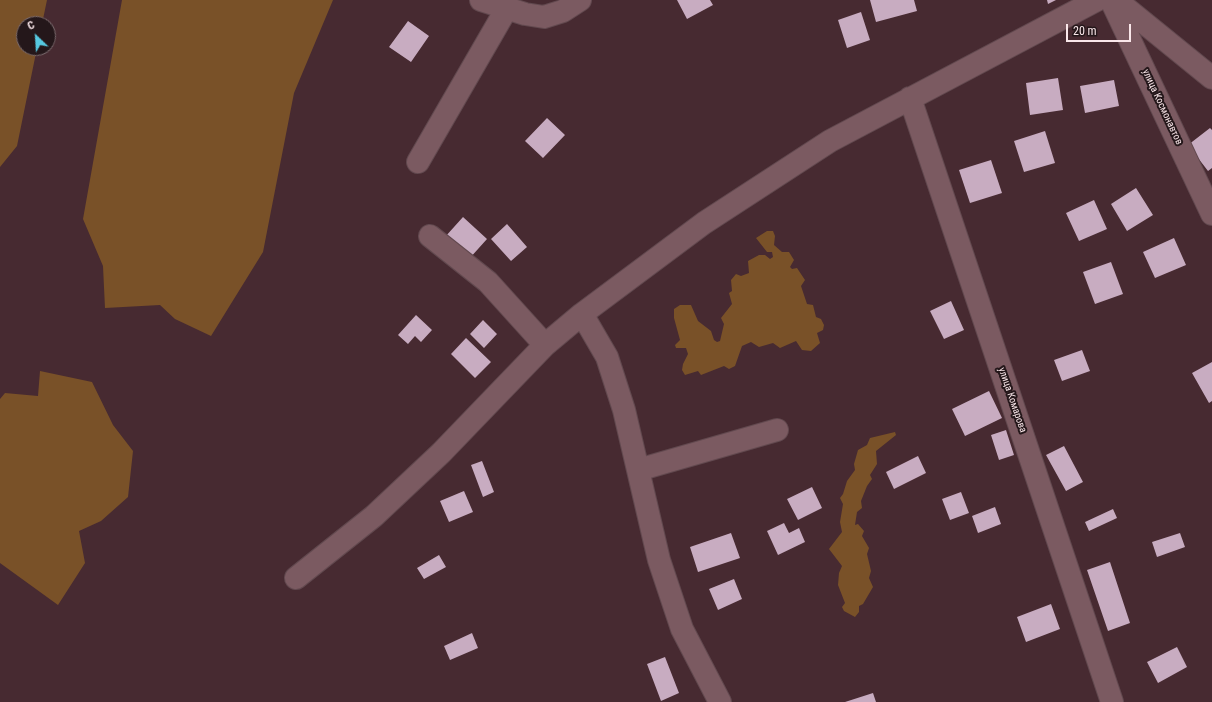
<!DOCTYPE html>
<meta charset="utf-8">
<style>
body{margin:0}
#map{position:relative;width:1212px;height:702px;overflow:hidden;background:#472a31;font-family:"Roboto Condensed",sans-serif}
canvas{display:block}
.north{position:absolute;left:16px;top:16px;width:40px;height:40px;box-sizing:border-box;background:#24171a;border:1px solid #7a6a6d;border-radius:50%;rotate:335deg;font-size:11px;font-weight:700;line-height:16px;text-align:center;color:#fae7ea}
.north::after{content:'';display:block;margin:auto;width:14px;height:18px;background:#56c9e1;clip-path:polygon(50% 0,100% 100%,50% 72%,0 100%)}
.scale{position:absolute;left:1066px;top:24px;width:65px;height:18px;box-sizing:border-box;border:2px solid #fae7ea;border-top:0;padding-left:5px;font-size:12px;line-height:14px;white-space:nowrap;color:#fae7ea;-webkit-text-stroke:3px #24171a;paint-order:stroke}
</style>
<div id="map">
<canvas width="1212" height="702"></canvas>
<div class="north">С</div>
<div class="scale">20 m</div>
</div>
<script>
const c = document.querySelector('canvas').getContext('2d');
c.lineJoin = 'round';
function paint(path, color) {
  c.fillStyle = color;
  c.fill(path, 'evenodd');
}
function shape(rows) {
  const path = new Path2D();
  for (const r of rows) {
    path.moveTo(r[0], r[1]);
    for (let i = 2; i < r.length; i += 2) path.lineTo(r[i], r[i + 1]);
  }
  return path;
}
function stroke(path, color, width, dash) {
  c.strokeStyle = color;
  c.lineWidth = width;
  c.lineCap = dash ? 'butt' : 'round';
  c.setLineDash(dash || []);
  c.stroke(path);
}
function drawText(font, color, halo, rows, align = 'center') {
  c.font = font + ' "Roboto Condensed",sans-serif';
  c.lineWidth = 4;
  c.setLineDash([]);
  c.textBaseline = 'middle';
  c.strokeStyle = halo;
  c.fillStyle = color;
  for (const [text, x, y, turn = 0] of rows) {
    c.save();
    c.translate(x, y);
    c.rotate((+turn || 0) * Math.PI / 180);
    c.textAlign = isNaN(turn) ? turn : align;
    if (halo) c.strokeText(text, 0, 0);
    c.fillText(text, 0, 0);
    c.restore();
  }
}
const green = shape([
 [0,0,47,0,42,24,24,24,24,48,37,48,17,146,0,167],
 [122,0,333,0,294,93,263,252,211,336,175,319,160,305,105,308,103,266,83,219],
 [767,231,773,231,775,236,774,245,782,252,789,252,794,260,790,267,792,269,797,268,805,280,801,286,807,304,813,305,816,317,821,319,824,325,823,330,817,333,820,343,811,351,802,350,796,341,780,348,773,343,759,347,751,342,742,346,735,366,729,369,724,366,701,375,698,371,685,375,682,370,683,364,688,354,686,348,676,348,675,345,680,340,674,318,674,309,680,305,691,305,698,321,711,331,714,340,717,342,720,341,724,324,721,318,732,304,729,293,732,291,731,280,736,274,741,276,749,273,748,261,759,255,765,255,770,259,773,257,772,252,767,252,756,238],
 [40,371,92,382,113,425,133,451,128,497,101,521,79,531,85,563,58,605,0,563,0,399,5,393,38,396],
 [895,432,896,435,876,451,877,464,870,475,872,479,867,486,861,501,862,508,857,512,855,525,858,524,864,531,862,536,869,548,867,554,871,571,869,578,873,587,863,604,859,606,859,612,855,617,844,611,842,607,845,603,838,585,839,573,842,566,829,549,842,532,840,522,843,504,840,498,843,494,847,481,855,470,854,464,858,450,867,445,870,438]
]);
const building = shape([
 [677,0,710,0,713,5,687,19],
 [870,0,914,0,917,11,876,22],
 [1047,0,1056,0,1048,4],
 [861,12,870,40,847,48,838,20],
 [408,21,429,36,411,62,389,47],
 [1058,78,1063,110,1030,115,1026,83],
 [1114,80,1119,106,1085,113,1080,86],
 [547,118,565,135,543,158,525,141],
 [1210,128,1212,130,1212,168,1208,171,1188,145],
 [1045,131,1055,163,1024,172,1014,141],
 [991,160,1002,193,970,203,959,170],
 [1136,188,1153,215,1127,231,1111,204],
 [1094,200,1107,229,1079,241,1066,213],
 [463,217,487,239,469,259,445,237],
 [507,224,527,247,511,261,491,239],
 [1174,238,1186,265,1155,278,1143,252],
 [1111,262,1123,294,1095,304,1083,272],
 [951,301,964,330,944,339,930,311],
 [416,315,432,330,421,342,415,336,408,344,398,335],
 [483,320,497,334,484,348,470,334],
 [466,338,491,362,475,378,451,354],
 [1082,350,1090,371,1062,381,1054,360],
 [1212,362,1212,401,1209,403,1192,373],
 [989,391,1002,418,965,436,952,409],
 [1006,430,1014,455,999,460,991,435],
 [1064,446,1083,482,1066,491,1046,455],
 [918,456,926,473,894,489,886,472],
 [482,461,494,492,483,497,471,465],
 [812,487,822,508,798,520,787,499],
 [464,491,473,512,449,522,440,501],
 [961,492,969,513,950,520,942,499],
 [995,507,1001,524,978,533,972,516],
 [1113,509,1117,518,1089,531,1085,522],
 [784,523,789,533,799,528,805,542,778,555,767,531],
 [731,533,740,558,698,572,690,547],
 [1180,533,1185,547,1157,557,1152,542],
 [439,555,446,567,424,579,417,568],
 [1110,562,1130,623,1108,631,1087,570],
 [734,579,742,599,718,610,709,589],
 [1051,604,1060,629,1026,642,1017,617],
 [472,633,478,648,450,660,444,646],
 [1177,647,1187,667,1158,683,1147,662],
 [665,657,679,693,661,701,647,664],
 [873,693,876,702,845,702]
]);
const minor = shape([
 [481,0,525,14,544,17,563,11,580,0],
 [1111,0,1212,214],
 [1116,0,1212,78],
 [910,98,1112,702],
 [418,162,507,8],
 [430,236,488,282,545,345],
 [582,314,607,357,624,410,659,560,682,629,720,702],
 [638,470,777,430],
 [296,578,374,516,441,453,545,345,582,314,704,223,830,141,1097,0]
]);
const streetNames = [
 ["улица Космонавтов",1162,107,65],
 ["улица Комарова",1012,400,71]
];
paint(green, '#795128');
paint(building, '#c8acc1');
stroke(minor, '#62494f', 24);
stroke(minor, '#7b5a61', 22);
drawText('10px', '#fae7ea', '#24171a', streetNames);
</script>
